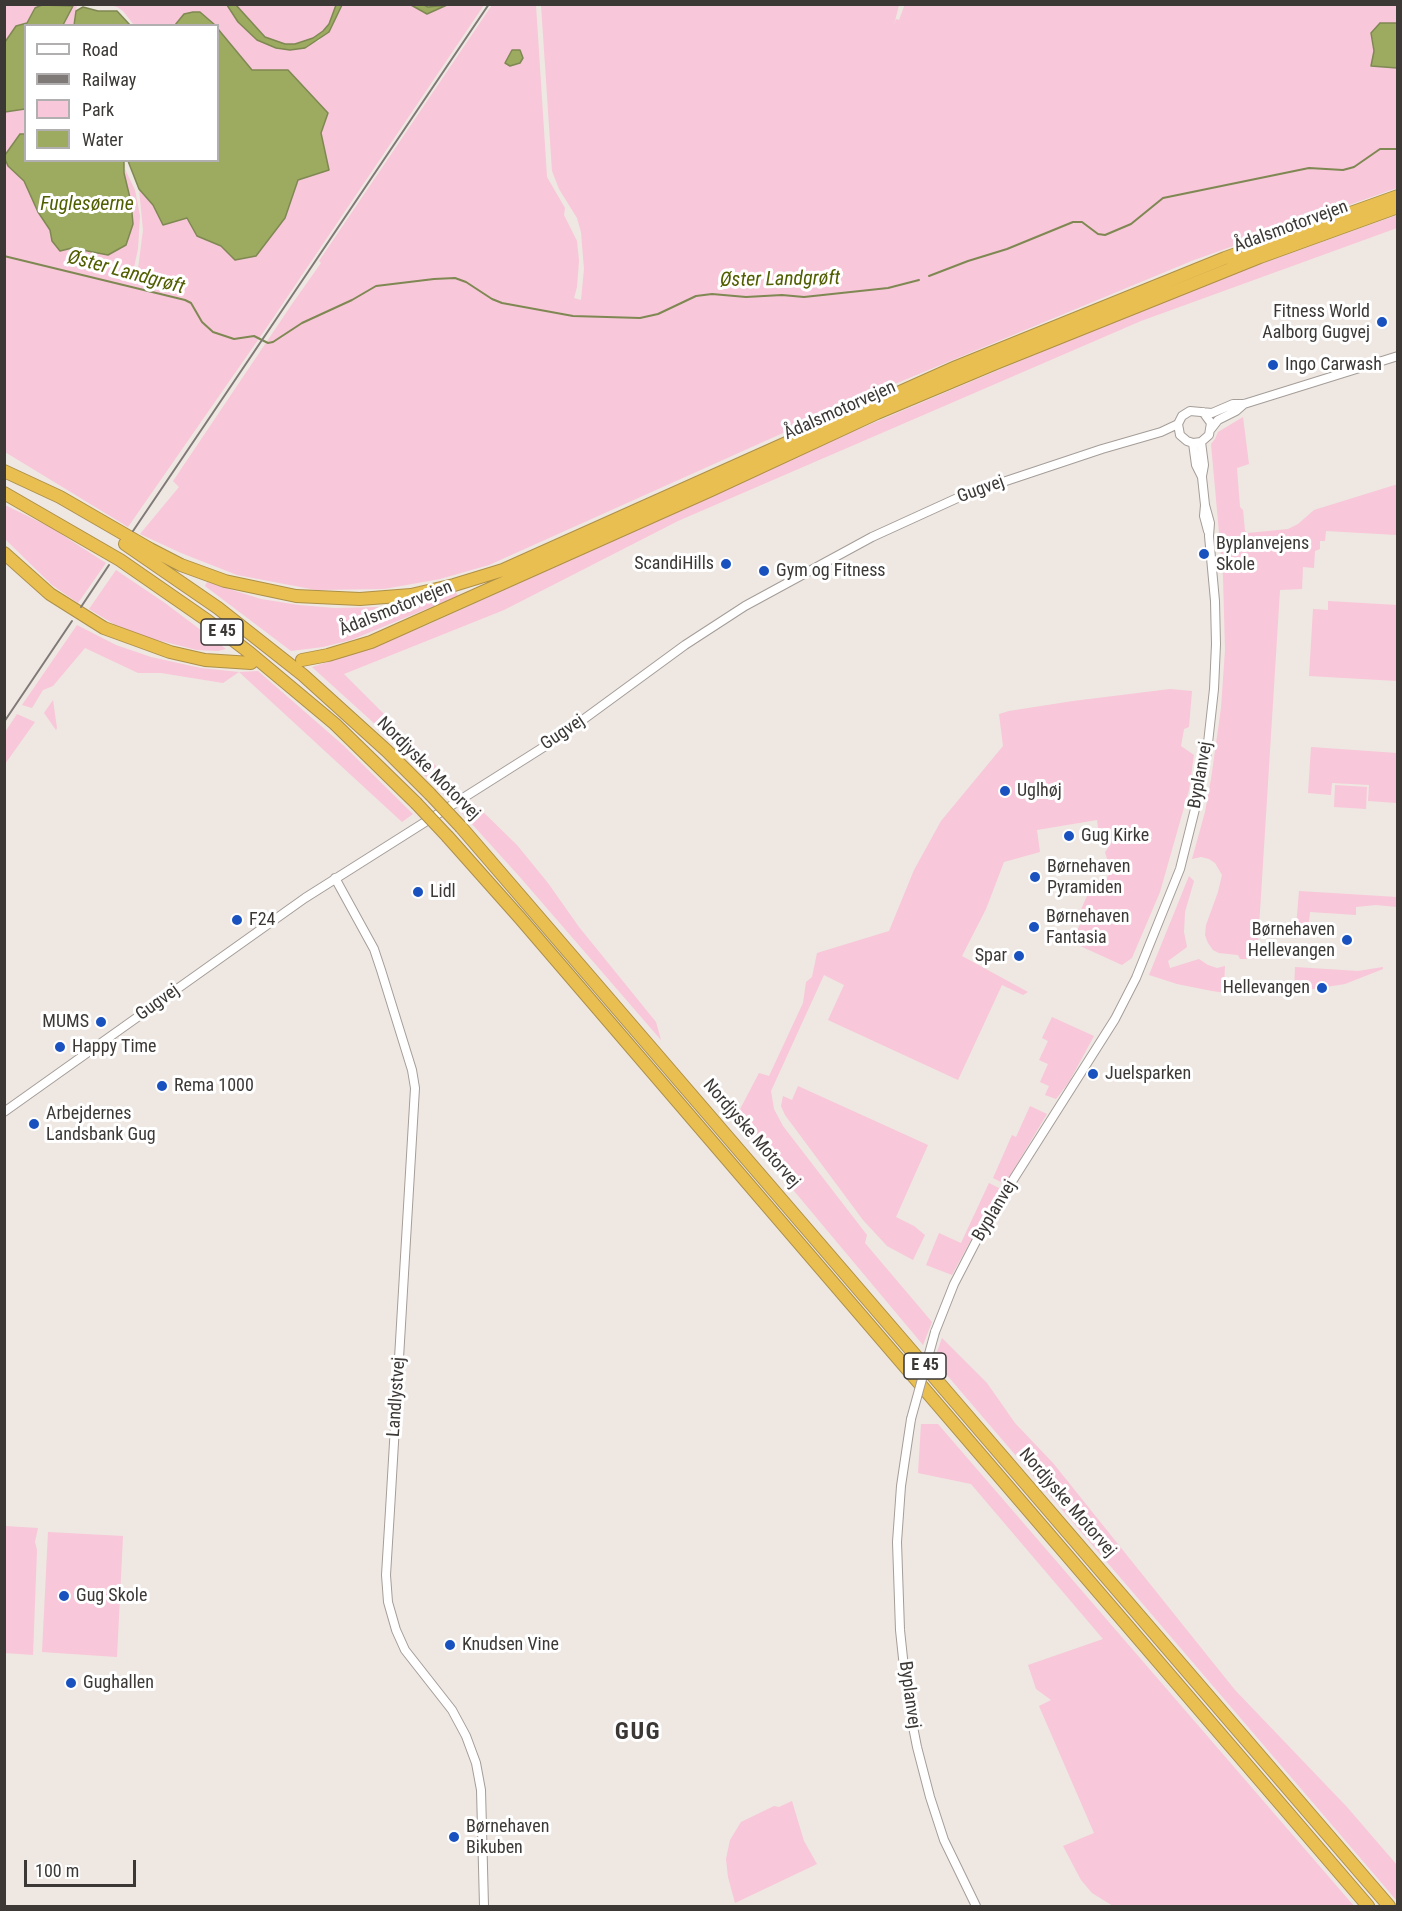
<!DOCTYPE html>
<meta charset="utf-8">
<style>
body{margin:0}
#map{position:relative;width:1402px;height:1911px;overflow:hidden;background:#efe7e2;font-family:"Roboto Condensed",sans-serif}
canvas{display:block}
.frame{position:absolute;inset:0;border:6px solid #3b3836;pointer-events:none}
.legend{position:absolute;left:24px;top:24px;width:195px;height:138px;box-sizing:border-box;background:#fff;border:2px solid #b1afaf;margin:0;padding:8px 10px;list-style:none;font-size:18px;color:#3b3836}
.legend li{display:flex;align-items:center;gap:12px;height:30px}
.legend b{width:30px;border:2px solid #b1afaf}
.scale{position:absolute;left:24px;top:1860px;width:112px;height:27px;box-sizing:border-box;border:3px solid #3b3836;border-top:0;padding-left:8px;font-size:18px;line-height:21px;white-space:nowrap;color:#3b3836;-webkit-text-stroke:4px #fff;paint-order:stroke}
</style>
<div id="map">
<canvas width="1402" height="1911"></canvas>
<div class="frame"></div>
<ul class="legend">
<li><b style="height:8px;background:#fff"></b>Road</li>
<li><b style="height:8px;background:#7f7a77"></b>Railway</li>
<li><b style="height:16px;background:#f8c7d9"></b>Park</li>
<li><b style="height:16px;background:#9cab5f"></b>Water</li>
</ul>
<div class="scale">100 m</div>
</div>
<script>
const c = document.querySelector('canvas').getContext('2d');
c.lineJoin = 'round';
function paint(path, color) {
  c.fillStyle = color;
  c.fill(path, 'evenodd');
}
function shape(rows) {
  const path = new Path2D();
  for (const r of rows) {
    path.moveTo(r[0], r[1]);
    for (let i = 2; i < r.length; i += 2) path.lineTo(r[i], r[i + 1]);
  }
  return path;
}
function stroke(path, color, width, dash) {
  c.strokeStyle = color;
  c.lineWidth = width;
  c.lineCap = dash ? 'butt' : 'round';
  c.setLineDash(dash || []);
  c.stroke(path);
}
function drawText(font, color, halo, rows, align = 'center') {
  c.font = font + ' "Roboto Condensed",sans-serif';
  c.lineWidth = 6;
  c.setLineDash([]);
  c.textBaseline = 'middle';
  c.strokeStyle = halo;
  c.fillStyle = color;
  for (const [text, x, y, turn = 0] of rows) {
    c.save();
    c.translate(x, y);
    c.rotate((+turn || 0) * Math.PI / 180);
    c.textAlign = isNaN(turn) ? turn : align;
    if (halo) c.strokeText(text, 0, 0);
    c.fillText(text, 0, 0);
    c.restore();
  }
}
const green = shape([
 [111,4,227,5,238,22,248,32,257,40,276,48,319,41,342,5,411,5,427,14,447,5,484,5,267,327,128,527,5,452,4,159,8,166,24,181,38,212,50,230,52,241,72,248,108,255,125,169,135,190,140,216,138,249,133,272,142,275,138,269,143,230,139,189,153,205,163,224,187,218,197,236,221,246,235,260,285,218,298,180,329,170,321,133,288,70,252,70,218,29,218,26,215,25,208,18,184,14,175,25,134,25,123,11,117,7,110,5],
 [905,4,1397,5,1397,23,1380,23,1371,33,1374,51,1371,65,1397,68,1397,188,1194,260,861,398,489,565,440,579,384,589,316,590,237,575,181,553,140,534,179,487,173,481,292,304,321,263,319,261,492,5,536,5,547,177,565,208,564,215,577,241,579,261,577,287,574,298,581,300,584,269,581,232,577,218,559,189,552,171,541,5,899,5,894,25,896,19,899,20],
 [5,5,42,5,34,8,27,23,15,27,5,42],
 [72,5,77,5,73,25,63,26],
 [236,5,336,5,329,24,323,31,313,38,296,44,285,44,264,37],
 [25,109,25,134,20,134,5,155,4,112],
 [1397,215,1397,228,1141,321,678,521,504,610,344,674,457,787,444,795,376,725,312,667,365,650,427,625,852,432,1067,341,1244,270],
 [1243,417,1249,464,1237,468,1240,507,1243,510,1245,531,1248,533,1288,529,1298,524,1314,510,1398,484,1397,535,1326,531,1325,541,1320,541,1320,549,1315,551,1314,568,1303,567,1302,589,1280,590,1257,959,1240,959,1238,955,1219,953,1213,950,1208,943,1205,935,1206,925,1218,892,1222,875,1215,863,1209,859,1201,857,1192,859,1205,812,1211,779,1221,708,1225,650,1223,577,1211,444,1215,439,1218,432],
 [5,505,50,527,106,563,78,603,52,585,5,539],
 [116,570,165,603,226,649,218,651,197,650,149,638,115,625,89,609],
 [207,582,261,599,299,605,335,608,380,607,455,591,458,596,351,640,323,647,291,651,205,586],
 [1328,601,1397,605,1397,681,1309,676,1313,609,1328,610],
 [77,625,116,645,151,657,201,668,239,672,258,671,343,745,413,814,402,822,239,672,223,683,161,673,138,673,85,648,53,686,43,690,32,708,22,705],
 [1170,689,1192,691,1189,727,1184,729,1181,746,1194,755,1189,790,1160,892,1132,958,1122,965,1067,940,1073,940,1084,915,1080,912,1093,882,1105,880,1111,872,1105,852,1108,848,1107,843,1106,843,1104,835,1099,835,1097,820,1037,830,1040,852,1004,862,986,909,962,956,1028,992,1023,995,1002,985,958,1080,828,1020,844,985,824,975,771,1091,774,1109,783,1126,867,1235,865,1243,932,1322,923,1345,733,1118,737,1115,759,1073,769,1076,803,1003,806,982,812,977,817,953,889,931,914,870,941,821,1003,746,999,714,1009,711,1073,701],
 [53,700,57,728,56,730,44,713],
 [17,714,35,722,5,764,5,732],
 [1311,747,1397,753,1397,803,1368,801,1369,785,1332,783,1331,795,1308,793],
 [1335,785,1367,787,1366,809,1334,807],
 [475,804,517,845,548,883,579,927,656,1022,661,1040,519,876,462,813],
 [1189,876,1194,881,1185,912,1184,932,1187,947,1168,961,1170,968,1199,959,1208,965,1217,968,1225,966,1224,985,1277,989,1271,995,1233,994,1212,991,1177,984,1149,975],
 [1299,891,1397,897,1397,907,1376,905,1356,907,1356,915,1310,912,1308,931,1295,939],
 [1295,967,1358,971,1383,967,1383,969,1345,984,1294,992],
 [1052,1017,1094,1036,1069,1082,1056,1099,1045,1095,1049,1086,1040,1082,1048,1064,1039,1060,1048,1041,1042,1038],
 [798,1086,928,1145,896,1217,914,1226,925,1235,913,1260,887,1246,863,1220,785,1115,781,1106,783,1096,792,1100],
 [1030,1106,1047,1114,1005,1184,993,1178,1012,1135,1016,1137],
 [989,1183,1001,1189,979,1225,952,1275,926,1265,939,1233,961,1243],
 [942,1338,987,1383,1015,1423,1053,1463,1235,1690,1347,1807,1397,1865,1397,1901,934,1360],
 [921,1424,938,1424,1354,1906,1113,1906,1092,1893,1081,1880,1063,1846,1094,1833,1039,1706,1051,1700,1036,1689,1028,1665,1103,1639,971,1484,918,1473],
 [5,1526,38,1528,35,1542,37,1550,33,1655,5,1653],
 [48,1532,123,1536,117,1657,42,1652],
 [792,1801,804,1841,817,1864,735,1903,728,1877,726,1859,730,1840,741,1822,774,1806,779,1807]
]);
const water = shape([
 [42,5,73,6,63,25,26,26,25,109,5,112,5,42,16,26,27,23,35,8,42,5],
 [227,5,236,5,265,37,285,44,295,44,313,38,323,31,329,24,336,5,342,5,329,32,305,48,290,50,276,48,257,40,238,22,227,5],
 [411,5,424,5,428,7,447,5,427,14,411,5],
 [83,7,98,11,117,11,130,25,74,25,76,11,83,7],
 [193,12,200,12,215,25,175,25,184,14,193,12],
 [1380,23,1397,23,1397,68,1371,66,1374,51,1371,33,1380,23],
 [218,29,252,70,288,70,328,113,321,133,329,170,298,180,285,218,256,256,235,260,221,246,197,236,187,218,163,225,153,205,139,189,128,161,218,160,218,29],
 [512,50,520,50,523,58,520,63,510,66,505,63,512,50],
 [20,134,25,134,26,160,124,161,124,173,131,202,133,224,126,245,108,255,72,248,60,251,52,241,50,230,38,212,24,181,8,166,5,159,5,155,20,134]
]);
const stream = shape([
 [4,256,185,300,191,303,202,322,213,332,234,339,254,336,268,343,273,342,302,323,352,300,376,286,434,279,455,278,466,282,492,299,502,303,573,316,640,318,658,314,696,296,712,294,746,297,782,295,804,297,888,288,919,280],
 [929,276,968,261,1007,249,1073,222,1082,222,1098,234,1105,235,1131,224,1163,198,1309,168,1343,170,1354,167,1380,149,1398,149]
]);
const minor = shape([
 [1203,412,1211,423,1209,435,1201,442,1193,443,1187,441,1180,435,1178,424,1182,416,1190,411,1212,413,1233,404,1244,404,1398,356],
 [1211,429,1218,420,1236,411,1244,404],
 [1201,442,1204,465,1202,476],
 [1205,505,1204,516,1208,531],
 [335,878,374,949,381,970,412,1070,415,1088,390,1510,386,1575,388,1602,396,1630,405,1650,452,1710,466,1736,476,1763,481,1790,484,1906],
 [4,1112,305,898,558,738,685,645,745,606,872,537,964,495,1102,449,1161,432,1178,424],
 [935,1332,954,1284,985,1224,1115,1019,1136,978,1180,869,1197,801,1207,752,1214,689,1216,644,1215,601,1209,536,1210,523,1205,505,1202,477,1196,465,1193,443],
 [911,1419,901,1486,897,1542,900,1630,907,1696,917,1747,930,1797,944,1840,976,1906]
]);
const highway = shape([
 [4,471,60,497,150,549,181,565,225,581,296,596,360,599,411,595,454,585,503,570,956,367,1225,258,1398,196],
 [4,493,120,560,208,621,250,653,335,724,416,803],
 [125,544,218,608,303,675,387,751,430,794],
 [4,553,50,594,104,628,170,652,205,660,251,663],
 [302,660,328,655,371,642,711,490,877,413,996,363,1260,257,1398,207],
 [461,827,1389,1906],
 [448,837,520,918,1368,1906]
]);
const rail = shape([
 [133,531,489,4],
 [81,607,109,565],
 [4,722,72,621]
]);
const minorBridge = shape([
 [911,1419,935,1332]
]);
const highwayBridge = shape([
 [430,794,461,827],
 [416,803,448,837]
]);
const markers = [
 [1382,322,6,"#1952be"],
 [1273,365,6,"#1952be"],
 [1204,554,6,"#1952be"],
 [726,564,6,"#1952be"],
 [764,571,6,"#1952be"],
 [1005,791,6,"#1952be"],
 [1069,836,6,"#1952be"],
 [1035,877,6,"#1952be"],
 [418,892,6,"#1952be"],
 [237,920,6,"#1952be"],
 [1034,927,6,"#1952be"],
 [1347,940,6,"#1952be"],
 [1019,956,6,"#1952be"],
 [1322,988,6,"#1952be"],
 [101,1022,6,"#1952be"],
 [60,1047,6,"#1952be"],
 [1093,1074,6,"#1952be"],
 [162,1086,6,"#1952be"],
 [34,1124,6,"#1952be"],
 [64,1596,6,"#1952be"],
 [450,1645,6,"#1952be"],
 [71,1683,6,"#1952be"],
 [454,1837,6,"#1952be"]
];
const shields = [
 [222,632,42],
 [925,1366,42]
];
const shieldNames = [
 ["E 45",222,632],
 ["E 45",925,1366]
];
const streetNames = [
 ["Ådalsmotorvejen",1291,227,-20],
 ["Ådalsmotorvejen",840,411,-24],
 ["Gugvej",981,490,-20],
 ["Ådalsmotorvejen",396,609,-22],
 ["Gugvej",563,733,-34],
 ["Nordjyske Motorvej",428,769,45],
 ["Byplanvej",1201,775,-80],
 ["Gugvej",158,1003,-36],
 ["Nordjyske Motorvej",751,1134,49],
 ["Byplanvej",995,1211,-59],
 ["Landlystvej",397,1397,-86],
 ["Nordjyske Motorvej",1067,1503,49],
 ["Byplanvej",909,1695,82]
];
const poiNames = [
 ["Fitness World",1370,312,"right"],
 ["Aalborg Gugvej",1370,333,"right"],
 ["Ingo Carwash",1285,365],
 ["Byplanvejens",1216,544],
 ["Skole",1216,565],
 ["ScandiHills",714,564,"right"],
 ["Gym og Fitness",776,571],
 ["Uglhøj",1017,791],
 ["Gug Kirke",1081,836],
 ["Børnehaven",1047,867],
 ["Pyramiden",1047,888],
 ["Lidl",430,892],
 ["Børnehaven",1046,917],
 ["Fantasia",1046,938],
 ["F24",249,920],
 ["Børnehaven",1335,930,"right"],
 ["Hellevangen",1335,951,"right"],
 ["Spar",1007,956,"right"],
 ["Hellevangen",1310,988,"right"],
 ["MUMS",89,1022,"right"],
 ["Happy Time",72,1047],
 ["Juelsparken",1105,1074],
 ["Rema 1000",174,1086],
 ["Arbejdernes",46,1114],
 ["Landsbank Gug",46,1135],
 ["Gug Skole",76,1596],
 ["Knudsen Vine",462,1645],
 ["Gughallen",83,1683],
 ["Børnehaven",466,1827],
 ["Bikuben",466,1848]
];
const waterNames = [
 ["Fuglesøerne",87,205],
 ["Øster Landgrøft",126,273,15],
 ["Øster Landgrøft",780,280,-1]
];
const districtNames = [
 ["GUG",638,1733]
];
paint(green, '#f8c7d9');
paint(water, '#9cab5f');
stroke(water, '#7f8853', 1.5);
stroke(stream, '#7f8853', 2);
stroke(minor, '#a49d98', 10);
stroke(highway, '#ad9048', 14);
stroke(minor, '#fff', 8);
stroke(highway, '#eabf51', 12);
stroke(rail, '#7f7a77', 2);
stroke(minorBridge, '#a49d98', 10, []);
stroke(highwayBridge, '#ad9048', 14, []);
stroke(minorBridge, '#fff', 8);
stroke(highwayBridge, '#eabf51', 12);
for (const [x, y, r, color] of markers) {
  const dot = new Path2D();
  dot.arc(x, y, r, 0, 2 * Math.PI);
  c.fillStyle = color;
  c.fill(dot);
  stroke(dot, '#fff', 2);
}
for (const [x, y, w] of shields) {
  const box = new Path2D();
  box.roundRect(x - w / 2, y - 13, w, 26, 4.5);
  c.fillStyle = '#fff';
  c.fill(box);
  stroke(box, '#3b3836', 1.5);
}
drawText('bold 16px', '#3b3836', null, shieldNames);
drawText('18px', '#3b3836', '#fff', streetNames);
drawText('18px', '#3b3836', '#fff', poiNames, 'left');
drawText('italic 20px', '#515e00', '#fff', waterNames);
c.letterSpacing = '1.5px';
drawText('bold 24px', '#3b3836', '#fff', districtNames);
c.letterSpacing = '0px';
</script>
